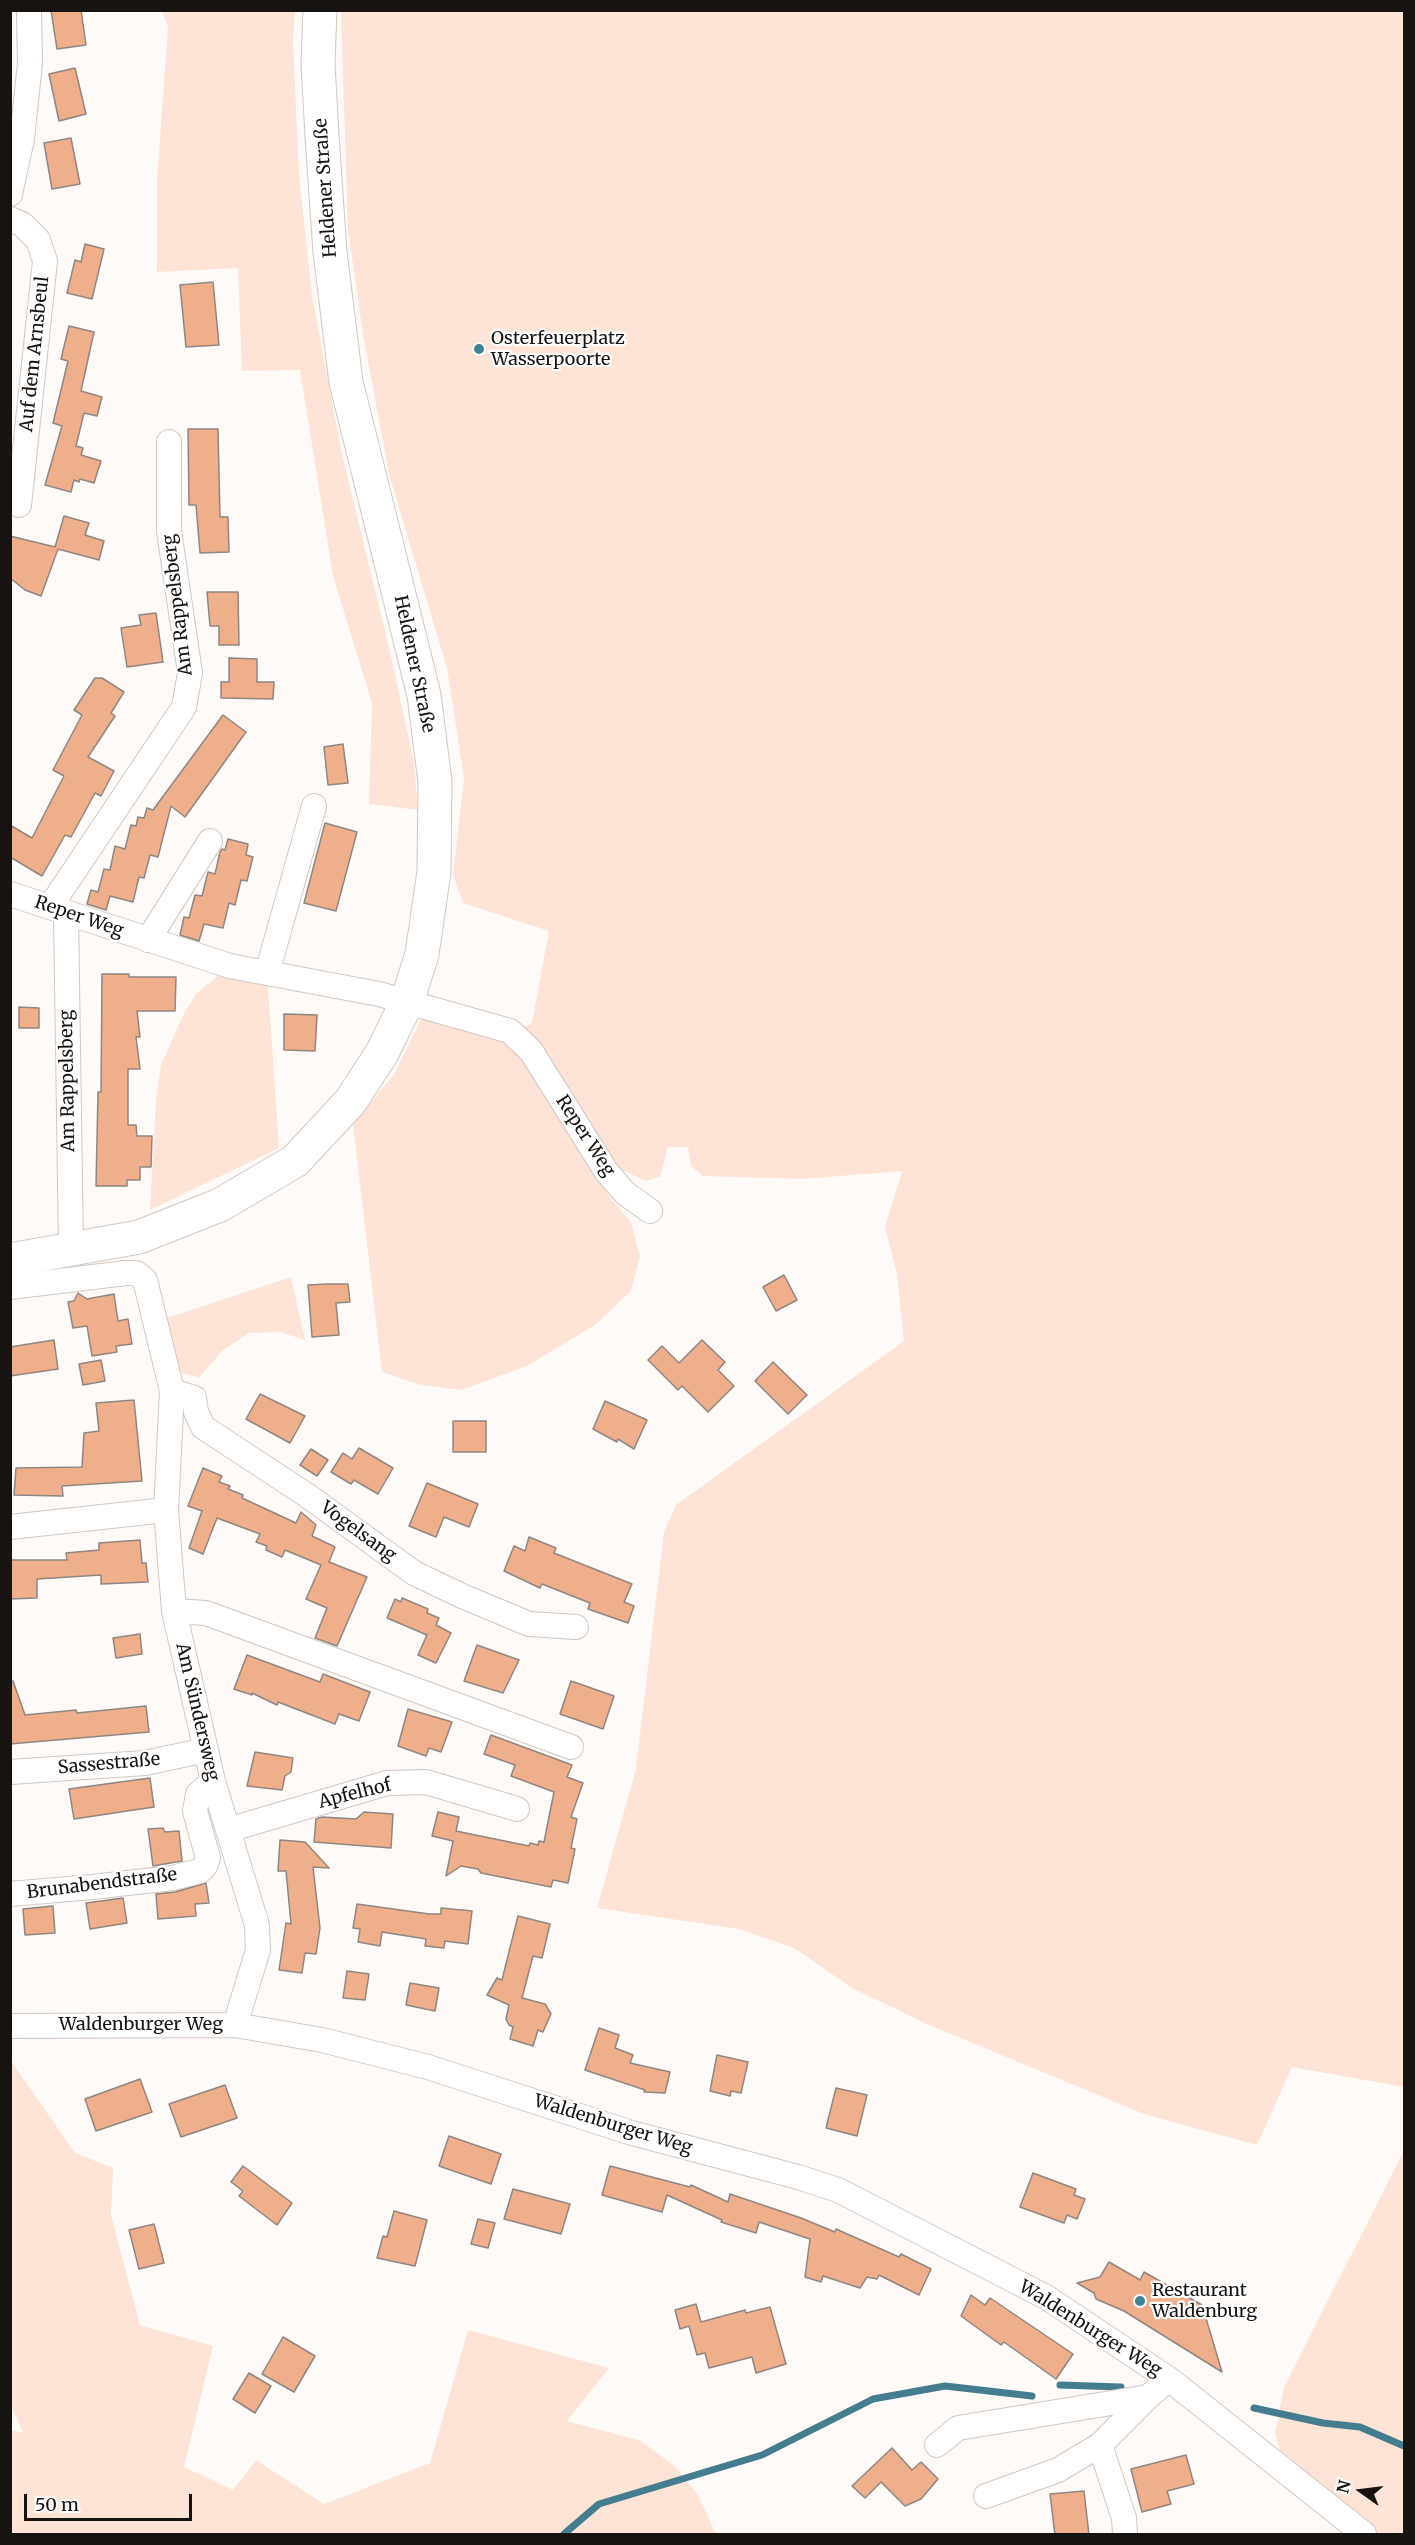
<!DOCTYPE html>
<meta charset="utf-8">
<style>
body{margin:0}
#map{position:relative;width:1415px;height:2545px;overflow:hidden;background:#fefaf8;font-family:Merriweather,serif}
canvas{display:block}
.frame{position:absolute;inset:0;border:12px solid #161311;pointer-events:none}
.north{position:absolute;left:1331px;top:2461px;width:60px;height:60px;-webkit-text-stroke:4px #fff;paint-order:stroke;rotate:284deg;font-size:16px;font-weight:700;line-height:24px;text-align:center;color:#161311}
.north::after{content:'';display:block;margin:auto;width:21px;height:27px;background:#161311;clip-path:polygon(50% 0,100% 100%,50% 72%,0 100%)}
.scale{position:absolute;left:24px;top:2494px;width:168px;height:27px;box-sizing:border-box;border:3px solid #161311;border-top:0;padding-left:8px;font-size:18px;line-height:21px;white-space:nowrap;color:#161311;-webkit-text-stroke:4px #fff;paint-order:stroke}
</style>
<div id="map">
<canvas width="1415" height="2545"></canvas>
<div class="frame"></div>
<div class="north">N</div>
<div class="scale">50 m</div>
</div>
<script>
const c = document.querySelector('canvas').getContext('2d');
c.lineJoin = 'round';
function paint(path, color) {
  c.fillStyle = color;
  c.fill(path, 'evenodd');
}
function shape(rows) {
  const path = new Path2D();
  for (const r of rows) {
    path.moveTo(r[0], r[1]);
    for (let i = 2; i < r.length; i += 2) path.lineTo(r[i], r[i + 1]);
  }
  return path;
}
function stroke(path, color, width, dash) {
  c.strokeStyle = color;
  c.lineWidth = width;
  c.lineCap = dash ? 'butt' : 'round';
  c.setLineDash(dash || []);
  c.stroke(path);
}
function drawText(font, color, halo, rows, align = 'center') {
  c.font = font + ' Merriweather,serif';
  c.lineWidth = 4.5;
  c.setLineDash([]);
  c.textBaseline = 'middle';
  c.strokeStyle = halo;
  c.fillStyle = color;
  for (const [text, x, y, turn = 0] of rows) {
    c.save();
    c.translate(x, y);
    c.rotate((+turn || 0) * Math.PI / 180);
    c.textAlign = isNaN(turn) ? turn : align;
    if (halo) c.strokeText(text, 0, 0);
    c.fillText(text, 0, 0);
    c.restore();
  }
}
const green = shape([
 [162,11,295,11,293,39,299,176,312,295,341,450,390,652,414,763,418,810,369,804,372,703,333,576,300,370,242,371,238,268,157,272,157,180,168,27],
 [341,11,1404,11,1404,2087,1292,2067,1257,2145,1144,2114,929,2025,852,1988,794,1948,739,1929,597,1908,636,1769,664,1532,676,1505,904,1341,897,1274,885,1227,902,1171,803,1179,703,1176,691,1166,688,1147,668,1147,660,1177,646,1181,622,1170,607,1194,631,1222,640,1256,631,1291,595,1325,527,1366,461,1390,417,1384,382,1372,353,1124,395,1073,423,1015,496,1040,532,1023,549,931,463,903,453,875,464,778,447,668,389,474,363,334,348,230],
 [230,966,267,973,279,1148,150,1210,156,1101,161,1065,185,1011,197,993],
 [291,1277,305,1340,280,1332,249,1333,222,1351,199,1378,177,1371,164,1319],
 [11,2051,11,2061,75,2153,113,2168,111,2215,140,2325,213,2346,184,2467,233,2490,256,2460,324,2504,430,2463,468,2330,609,2368,567,2421,641,2441,676,2467,698,2495,716,2534,11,2534,11,2431,23,2432,12,2408,11,2372],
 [1404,2151,1404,2534,1364,2534,1286,2472,1275,2433,1284,2387]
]);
const stream = shape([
 [1060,2385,1121,2387],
 [1254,2408,1323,2423,1360,2427,1404,2446],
 [564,2534,599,2504,762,2455,873,2399,945,2386,1032,2396]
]);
const building = shape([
 [51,10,81,10,86,45,57,49,51,10],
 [75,68,86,114,59,121,49,74,75,68],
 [71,138,80,184,52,189,44,143,71,138],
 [85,244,104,249,92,299,67,293,75,260,81,262,85,244],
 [213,282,219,345,186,347,180,285,213,282],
 [69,326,94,332,81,391,102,397,97,416,84,413,76,446,83,448,81,455,101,461,94,483,80,479,79,482,74,480,71,492,45,485,62,426,53,423,68,361,61,359,69,326],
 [188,429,218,429,220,517,228,517,229,552,200,553,196,505,189,505,188,429],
 [64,516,89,523,85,535,104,541,99,560,58,549,41,596,25,590,10,578,10,536,55,547,64,516],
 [207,592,238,592,239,645,219,645,219,626,210,626,207,592],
 [156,613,163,662,127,667,121,628,141,625,139,615,156,613],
 [229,658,257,659,257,682,274,682,273,699,221,698,221,682,229,682,229,658],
 [95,678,102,678,124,692,111,713,115,716,88,757,114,771,101,796,95,793,71,837,65,835,42,876,10,857,10,825,32,838,64,776,53,770,82,715,74,710,95,678],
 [223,715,246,732,185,817,171,806,158,857,150,855,144,878,139,877,133,902,110,896,106,910,87,904,91,890,98,892,104,869,110,870,115,846,125,849,131,825,136,826,138,817,144,818,147,808,153,810,223,715],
 [343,744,348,783,328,785,324,747,343,744],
 [325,823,357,832,336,911,304,903,325,823],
 [228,839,248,844,246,855,253,857,247,881,241,880,235,905,229,903,223,928,204,924,199,941,180,935,184,917,189,918,195,895,202,896,208,872,215,874,220,852,222,849,225,850,228,839],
 [102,974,129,974,129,977,176,977,175,1011,137,1011,140,1037,136,1037,140,1069,128,1069,128,1125,136,1125,137,1136,152,1136,151,1167,140,1167,140,1180,127,1180,127,1186,96,1186,98,1092,101,1092,102,974],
 [19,1007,39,1008,39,1028,19,1028,19,1007],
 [284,1014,317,1015,315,1051,284,1050,284,1014],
 [784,1275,797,1300,776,1311,763,1287,784,1275],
 [326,1284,348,1284,350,1302,336,1303,339,1335,312,1337,308,1285,326,1284],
 [78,1293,87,1299,114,1294,118,1321,128,1319,132,1344,116,1346,117,1352,92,1356,87,1326,73,1328,68,1302,74,1301,78,1293],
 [54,1340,58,1369,10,1376,10,1347,54,1340],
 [702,1340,725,1362,718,1370,734,1386,708,1412,682,1386,678,1390,648,1360,662,1346,679,1363,702,1340],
 [101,1360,105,1381,83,1385,79,1364,101,1360],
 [773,1362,807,1395,788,1414,755,1381,773,1362],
 [260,1394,305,1416,290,1443,246,1419,260,1394],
 [134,1400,142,1481,62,1486,63,1496,14,1495,16,1468,82,1467,84,1433,99,1431,96,1403,134,1400],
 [605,1401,647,1420,634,1449,618,1439,617,1442,593,1429,605,1401],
 [453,1421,486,1421,486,1452,453,1452,453,1421],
 [359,1448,393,1468,378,1494,354,1480,351,1484,331,1472,343,1453,352,1459,359,1448],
 [311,1449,328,1460,317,1476,300,1465,311,1449],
 [203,1468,222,1476,219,1482,230,1486,228,1489,243,1495,242,1498,296,1523,301,1512,316,1525,312,1536,335,1547,329,1562,367,1577,337,1646,315,1638,327,1608,306,1599,321,1565,285,1550,282,1557,266,1550,267,1546,256,1542,260,1534,217,1518,203,1554,189,1548,202,1511,188,1506,203,1468],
 [427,1483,478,1504,469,1527,444,1517,436,1537,409,1526,427,1483],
 [529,1537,556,1548,554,1553,632,1584,624,1602,634,1606,628,1623,588,1609,590,1603,542,1584,540,1588,504,1571,514,1546,525,1551,529,1537],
 [140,1540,142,1563,146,1563,148,1582,101,1584,101,1575,37,1579,37,1598,10,1599,10,1560,67,1560,66,1553,99,1550,99,1543,140,1540],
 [402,1598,428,1609,427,1613,439,1618,436,1625,451,1633,436,1663,418,1655,427,1635,387,1618,395,1599,401,1602,402,1598],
 [140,1634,142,1654,116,1658,113,1638,140,1634],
 [477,1645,519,1660,503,1693,464,1681,477,1645],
 [247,1655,320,1682,323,1674,370,1692,359,1721,339,1714,335,1724,278,1702,277,1705,252,1693,252,1695,234,1689,247,1655],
 [13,1681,25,1715,76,1710,77,1713,146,1706,149,1732,10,1744,10,1682,13,1681],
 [571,1681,614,1696,603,1729,560,1714,571,1681],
 [408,1709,452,1722,441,1752,429,1748,426,1756,398,1746,408,1709],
 [491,1735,572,1765,567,1777,583,1783,571,1817,577,1819,571,1848,575,1849,568,1883,553,1880,551,1887,481,1873,478,1869,461,1866,446,1876,453,1841,432,1836,438,1812,459,1817,456,1831,529,1846,530,1843,538,1845,539,1841,544,1842,554,1792,511,1776,515,1765,484,1754,491,1735],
 [255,1752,293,1758,291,1772,285,1776,282,1790,247,1786,255,1752],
 [150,1778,154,1807,74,1819,69,1789,150,1778],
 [364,1812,393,1814,391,1848,314,1842,316,1819,322,1817,356,1819,364,1812],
 [163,1828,165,1832,179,1831,182,1861,153,1866,148,1829,163,1828],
 [280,1840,305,1842,329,1868,313,1867,320,1928,316,1954,305,1953,302,1973,279,1970,286,1923,291,1924,286,1871,278,1871,280,1840],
 [206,1883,209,1903,195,1904,196,1916,158,1919,156,1894,175,1892,206,1883],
 [123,1898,127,1923,90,1929,86,1903,123,1898],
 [357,1904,429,1914,441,1914,441,1908,472,1911,468,1944,445,1941,444,1948,425,1946,426,1939,382,1932,380,1946,358,1942,360,1929,353,1928,357,1904],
 [53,1906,55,1933,25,1935,23,1909,53,1906],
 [518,1916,550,1924,542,1958,533,1956,522,1998,545,2004,551,2014,543,2032,538,2030,533,2046,510,2039,513,2027,509,2025,506,2019,509,2005,487,1995,497,1978,502,1980,518,1916],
 [347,1971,369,1974,365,2000,343,1998,347,1971],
 [410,1983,439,1988,435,2011,406,2005,410,1983],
 [599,2028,619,2035,615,2048,633,2055,630,2063,670,2072,665,2093,644,2092,645,2090,585,2070,599,2028],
 [717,2055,748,2062,741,2093,731,2091,730,2096,710,2091,717,2055],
 [140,2079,152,2112,96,2131,85,2099,140,2079],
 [225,2085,237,2118,181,2137,169,2104,225,2085],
 [836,2088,867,2095,857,2136,826,2128,836,2088],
 [449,2136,501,2154,491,2184,439,2166,449,2136],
 [243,2166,292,2203,277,2225,239,2196,243,2191,231,2182,243,2166],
 [610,2166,690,2187,691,2185,728,2202,730,2194,801,2218,835,2232,836,2229,899,2257,901,2254,931,2269,919,2295,879,2275,877,2279,867,2277,860,2288,823,2276,821,2282,805,2277,810,2239,759,2222,756,2233,721,2222,722,2220,667,2195,662,2212,602,2195,610,2166],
 [1033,2173,1076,2189,1074,2195,1085,2199,1077,2219,1067,2215,1064,2223,1020,2207,1033,2173],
 [513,2189,570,2204,561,2234,504,2219,513,2189],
 [394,2211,427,2220,415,2266,377,2258,383,2236,387,2237,394,2211],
 [478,2219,495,2223,488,2248,471,2244,478,2219],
 [154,2224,164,2263,139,2269,129,2230,154,2224],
 [1109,2262,1140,2280,1144,2272,1202,2305,1222,2372,1124,2311,1096,2299,1094,2293,1077,2283,1100,2277,1109,2262],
 [971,2295,985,2305,990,2298,1073,2354,1056,2379,1004,2342,1001,2345,961,2316,971,2295],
 [696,2304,701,2322,745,2310,746,2313,770,2307,786,2364,756,2373,752,2357,709,2368,705,2353,697,2355,689,2326,680,2329,675,2310,696,2304],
 [283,2337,315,2356,294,2392,262,2374,283,2337],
 [249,2373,271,2386,255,2413,233,2399,249,2373],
 [892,2448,912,2470,921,2462,938,2479,921,2499,905,2506,881,2482,865,2498,852,2486,892,2448],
 [1186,2455,1194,2484,1167,2491,1171,2504,1142,2512,1131,2469,1186,2455],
 [1084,2491,1089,2535,1055,2535,1050,2494,1084,2491]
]);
const street = shape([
 [10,194,22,139,30,63,29,10],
 [10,219,22,224,38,240,45,261,19,505],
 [10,894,230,966,379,994,510,1031,531,1051,606,1171,625,1193,650,1211],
 [50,907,184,707,190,673,169,531,169,442],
 [66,912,71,1251],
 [148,940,210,841],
 [267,973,314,806],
 [10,1287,126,1273,136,1273,145,1280,172,1391,166,1510,174,1611,213,1781,257,1925,258,1950,235,2025],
 [172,1391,194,1398,196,1412,203,1427,308,1496,414,1573,462,1596,529,1624,576,1627],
 [10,1527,166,1510],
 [174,1611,206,1613,571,1747],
 [10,1772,145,1763,206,1750],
 [228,1830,387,1783,426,1782,517,1809],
 [10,1894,92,1887,172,1878,200,1871,205,1866,208,1858,195,1811,198,1794,213,1781],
 [10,2026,235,2025,322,2040,428,2067,632,2133,798,2177,838,2190,1046,2297,1169,2379,1364,2534],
 [937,2445,958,2428,1148,2397],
 [1100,2445,1124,2518,1125,2534],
 [986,2496,1058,2470,1100,2445,1148,2397,1169,2379]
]);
const secondary = shape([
 [10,1260,139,1237,220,1205,295,1161,350,1102,382,1053,407,1002,422,954,434,872,435,782,424,695,346,382,330,252,322,136,318,64,320,10]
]);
const markers = [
 [479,349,6,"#428296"],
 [1140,2301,6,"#428296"]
];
const streetNames = [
 ["Heldener Straße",326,188,-94],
 ["Auf dem Arnsbeul",35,354,-84],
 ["Am Rappelsberg",178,605,-97],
 ["Heldener Straße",414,664,78],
 ["Reper Weg",79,917,19],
 ["Am Rappelsberg",68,1081,-91],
 ["Reper Weg",585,1136,57],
 ["Vogelsang",358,1532,36],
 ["Am Sündersweg",197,1712,77],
 ["Sassestraße",109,1764,-5],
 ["Apfelhof",355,1794,-14],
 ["Brunabendstraße",102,1884,-7],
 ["Waldenburger Weg",141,2025],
 ["Waldenburger Weg",613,2125,17],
 ["Waldenburger Weg",1090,2329,32]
];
const poiNames = [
 ["Osterfeuerplatz",491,339],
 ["Wasserpoorte",491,360],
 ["Restaurant",1152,2291],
 ["Waldenburg",1152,2312]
];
paint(green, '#fee4d6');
stroke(stream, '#437d8e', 7);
paint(building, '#efaf8b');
stroke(building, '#908681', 1.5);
stroke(street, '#d2c8c2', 26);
stroke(secondary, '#d2c8c2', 35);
stroke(street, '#fff', 24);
stroke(secondary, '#fff', 33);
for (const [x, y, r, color] of markers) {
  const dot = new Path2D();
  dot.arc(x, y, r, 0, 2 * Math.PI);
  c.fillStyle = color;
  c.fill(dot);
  stroke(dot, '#fff', 2);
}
drawText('18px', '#161311', '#fff', streetNames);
drawText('18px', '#161311', '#fff', poiNames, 'left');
</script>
